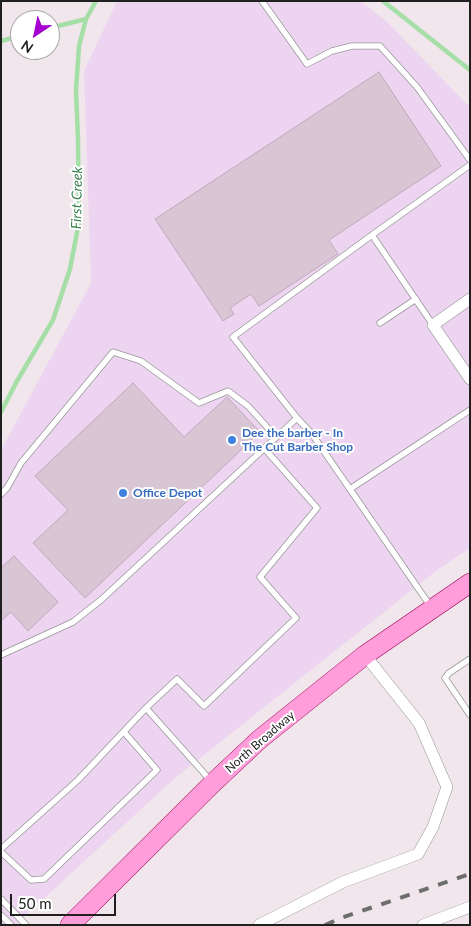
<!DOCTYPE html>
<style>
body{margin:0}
#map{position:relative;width:471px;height:926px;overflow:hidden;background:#f1e6ec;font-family:Lato,sans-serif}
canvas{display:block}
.frame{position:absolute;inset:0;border:2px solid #202020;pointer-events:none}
.north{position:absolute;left:10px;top:10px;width:50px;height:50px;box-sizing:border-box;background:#fff;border:1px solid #a6a6a6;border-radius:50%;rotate:214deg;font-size:14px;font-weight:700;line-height:20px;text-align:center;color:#202020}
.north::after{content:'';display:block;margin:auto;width:18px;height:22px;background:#a600d0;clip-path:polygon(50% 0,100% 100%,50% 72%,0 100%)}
.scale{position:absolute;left:10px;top:894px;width:106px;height:22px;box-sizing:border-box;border:2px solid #202020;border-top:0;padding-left:6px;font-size:15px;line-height:18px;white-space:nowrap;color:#202020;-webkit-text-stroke:4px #fff;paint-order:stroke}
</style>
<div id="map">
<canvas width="471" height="926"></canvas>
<div class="frame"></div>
<div class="north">N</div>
<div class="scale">50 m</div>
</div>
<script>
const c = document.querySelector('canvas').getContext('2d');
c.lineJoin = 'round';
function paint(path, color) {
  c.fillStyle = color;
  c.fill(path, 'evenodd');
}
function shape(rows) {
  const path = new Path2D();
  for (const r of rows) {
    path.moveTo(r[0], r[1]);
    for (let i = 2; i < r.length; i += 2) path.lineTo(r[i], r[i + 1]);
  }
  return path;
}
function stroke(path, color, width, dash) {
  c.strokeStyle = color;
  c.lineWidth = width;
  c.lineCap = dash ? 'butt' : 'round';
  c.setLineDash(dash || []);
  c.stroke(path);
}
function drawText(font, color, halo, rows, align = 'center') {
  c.font = font + ' Lato,sans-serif';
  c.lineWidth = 4;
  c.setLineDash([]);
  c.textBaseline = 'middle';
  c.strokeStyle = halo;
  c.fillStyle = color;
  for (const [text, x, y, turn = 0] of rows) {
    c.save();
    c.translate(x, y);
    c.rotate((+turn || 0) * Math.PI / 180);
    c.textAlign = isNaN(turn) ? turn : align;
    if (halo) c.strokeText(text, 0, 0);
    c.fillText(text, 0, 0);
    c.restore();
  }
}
const commercial = shape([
 [117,1,361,1,387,22,470,107,470,548,436,571,175,778,15,925,1,925,1,450,91,283,84,71]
]);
const stream = shape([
 [383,1,470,70],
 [50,28,86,19],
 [1,41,20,36],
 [1,412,17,381,53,320,70,269,79,222,78,140,76,90,79,46,86,19,96,1]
]);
const building = shape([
 [379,72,441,166,329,240,338,254,259,306,251,294,230,308,234,314,223,321,155,219,379,72],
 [133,383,184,437,227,397,260,432,85,598,33,543,68,510,35,476,133,383],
 [14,556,58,602,28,631,11,612,1,621,1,568,14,556]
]);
const service = shape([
 [262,1,307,64,332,51,352,46,380,46,417,87,470,160],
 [372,235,433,325],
 [380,323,416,299],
 [350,489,470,410],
 [1,494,7,488,21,463,113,352,141,361,199,403,228,391,248,406,276,437],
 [431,607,312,434,297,418,233,337,372,235,470,165],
 [1,655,73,622,102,599,297,418],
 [470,659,449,673,445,678,470,715],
 [146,708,211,781],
 [1,849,78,780,146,708,177,679,204,706,296,618,260,577,317,508,264,448],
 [1,852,31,880,44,879,157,770,124,732],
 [1,899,26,925],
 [1,915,11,925]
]);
const minor = shape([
 [470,299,433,325,470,379],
 [259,925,343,882,418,854,433,827,447,787,419,723,365,655],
 [423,925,470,907]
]);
const primary = shape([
 [70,925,213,783,260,739,365,655,470,583]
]);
const rail = shape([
 [325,925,341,918,470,874]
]);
const markers = [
 [232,440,5,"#3f7fe0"],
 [123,493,5,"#3f7fe0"]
];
const shopNames = [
 ["Dee the barber - In",242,433],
 ["The Cut Barber Shop",242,447],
 ["Office Depot",133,493]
];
const streetNames = [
 ["North Broadway",260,742,-41]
];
const waterNames = [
 ["First Creek",77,198,-89]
];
paint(commercial, '#edd5f2');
stroke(stream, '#a5dfa7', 4.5);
paint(building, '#d8c6d4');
stroke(building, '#c3a8bc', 1);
stroke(service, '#979797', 7);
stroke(minor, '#979797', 12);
stroke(primary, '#9c0053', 20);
stroke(service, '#fff', 5.5);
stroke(minor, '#fff', 11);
stroke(primary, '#ff9ddb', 19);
stroke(rail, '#6e6e6e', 4, [10, 10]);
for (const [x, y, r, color] of markers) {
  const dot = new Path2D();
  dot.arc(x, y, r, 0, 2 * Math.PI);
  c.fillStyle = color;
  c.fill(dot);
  stroke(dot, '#fff', 2);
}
drawText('bold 12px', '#366cbe', '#fff', shopNames, 'left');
drawText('12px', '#202020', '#fff', streetNames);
drawText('italic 14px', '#38824e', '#fff', waterNames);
</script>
